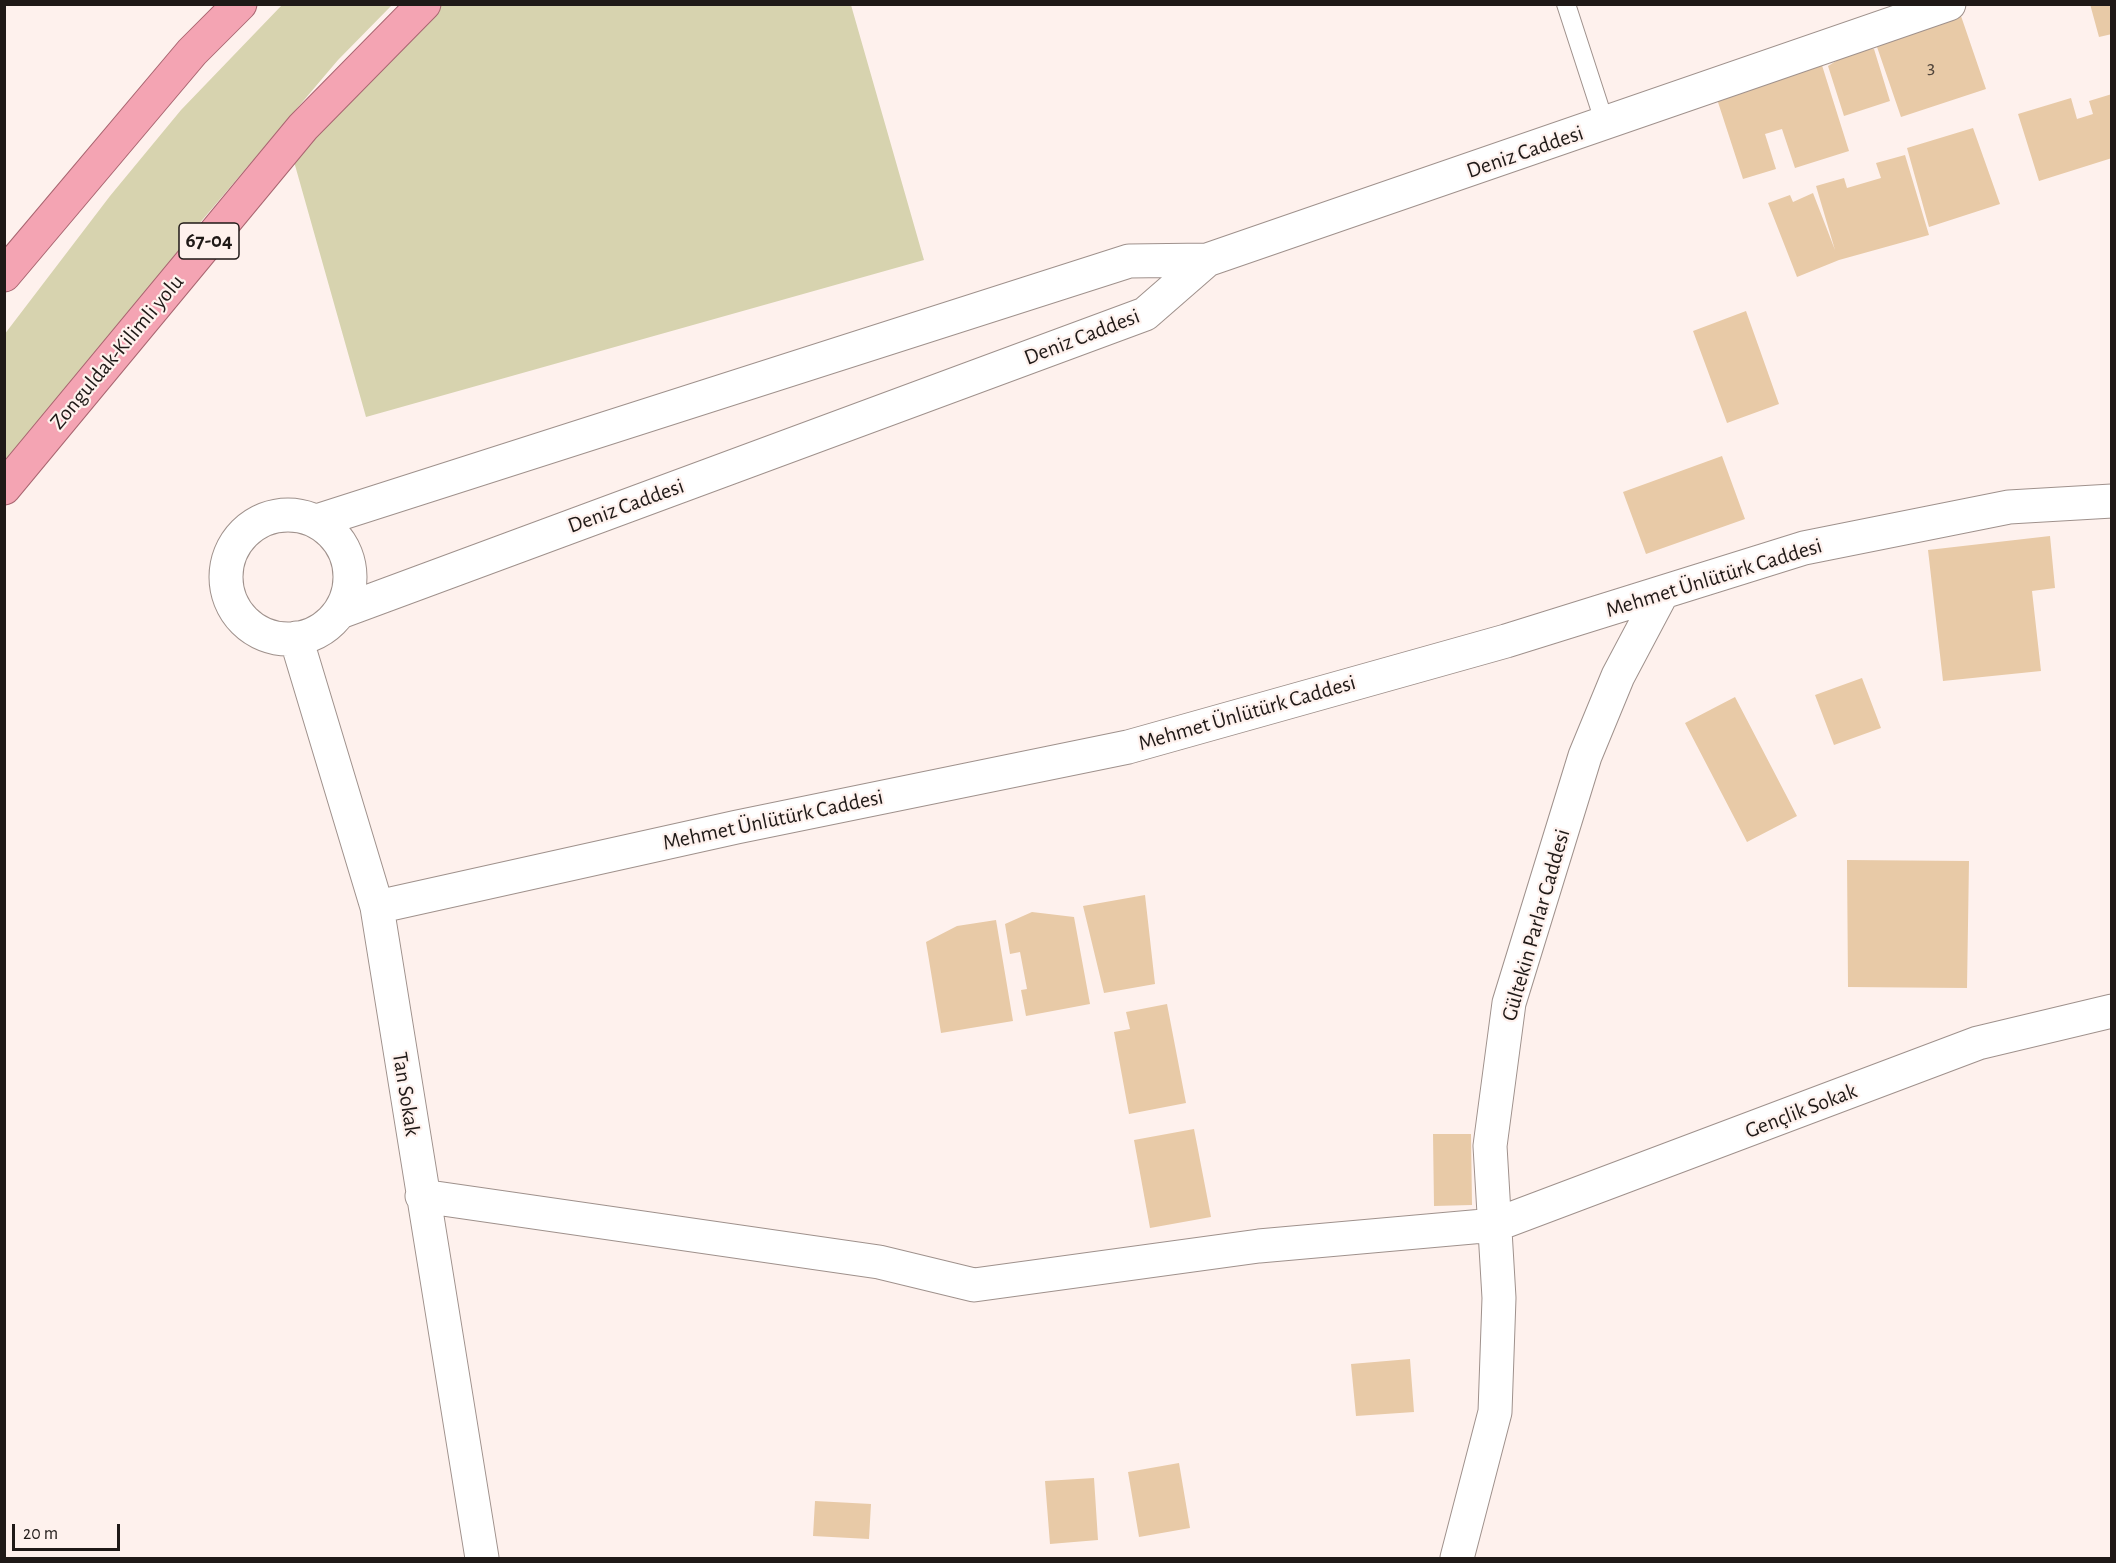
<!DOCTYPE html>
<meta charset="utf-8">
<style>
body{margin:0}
#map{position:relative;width:2116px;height:1563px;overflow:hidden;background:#fef1ed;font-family:"Alegreya Sans",sans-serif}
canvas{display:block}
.frame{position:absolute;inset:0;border:6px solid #1f1917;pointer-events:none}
.scale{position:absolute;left:12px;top:1524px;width:108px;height:27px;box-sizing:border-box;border:3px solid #1f1917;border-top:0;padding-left:8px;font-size:18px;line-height:21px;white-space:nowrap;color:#1f1917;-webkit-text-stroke:4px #fef1ed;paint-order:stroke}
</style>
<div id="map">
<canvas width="2116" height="1563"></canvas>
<div class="frame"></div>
<div class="scale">20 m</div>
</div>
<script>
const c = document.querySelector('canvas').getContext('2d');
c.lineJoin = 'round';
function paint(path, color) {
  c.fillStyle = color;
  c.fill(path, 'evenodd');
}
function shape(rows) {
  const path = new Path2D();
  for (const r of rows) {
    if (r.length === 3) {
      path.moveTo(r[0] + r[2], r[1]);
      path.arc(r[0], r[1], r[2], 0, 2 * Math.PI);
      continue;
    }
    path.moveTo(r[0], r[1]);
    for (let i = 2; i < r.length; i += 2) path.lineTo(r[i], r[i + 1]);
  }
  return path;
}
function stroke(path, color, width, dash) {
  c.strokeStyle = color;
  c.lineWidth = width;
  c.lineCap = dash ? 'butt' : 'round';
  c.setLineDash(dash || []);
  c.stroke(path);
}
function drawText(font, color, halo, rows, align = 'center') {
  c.font = font + ' "Alegreya Sans",sans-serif';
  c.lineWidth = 4.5;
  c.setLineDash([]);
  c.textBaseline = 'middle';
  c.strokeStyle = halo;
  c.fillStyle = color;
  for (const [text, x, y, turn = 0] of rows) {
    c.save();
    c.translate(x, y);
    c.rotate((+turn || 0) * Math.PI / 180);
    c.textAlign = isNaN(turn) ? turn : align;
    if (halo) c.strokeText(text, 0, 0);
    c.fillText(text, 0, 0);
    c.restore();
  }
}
const green = shape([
 [282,5,392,5,338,60,198,225,5,474,4,335,110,196,181,110],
 [435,5,851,5,924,260,366,417,291,151]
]);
const building = shape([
 [2090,4,2112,4,2112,34,2099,37],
 [1961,16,1986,89,1901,117,1876,44],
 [1874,49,1890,101,1844,116,1828,66,1854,50],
 [1820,59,1849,151,1795,168,1782,129,1765,134,1776,169,1743,179,1715,93],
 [2112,94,2112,158,2039,181,2018,114,2071,98,2077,119,2093,114,2089,101],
 [1973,128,2000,204,1929,227,1907,148],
 [1905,155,1929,235,1839,260,1797,277,1768,203,1790,195,1793,202,1813,193,1835,250,1816,186,1844,178,1847,188,1881,178,1876,163],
 [1746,311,1779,404,1727,423,1693,331],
 [1722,456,1745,519,1646,554,1623,492],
 [2050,536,2055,588,2032,591,2041,671,1943,681,1928,550],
 [1862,678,1881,728,1834,745,1815,695],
 [1735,697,1797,816,1747,842,1685,723],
 [1847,860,1969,861,1967,988,1848,987],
 [1145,895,1155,984,1104,993,1083,906],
 [1032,912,1074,917,1090,1004,1026,1016,1021,990,1027,989,1020,952,1010,954,1005,924],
 [996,920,1013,1021,941,1033,926,942,957,926],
 [1167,1004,1186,1103,1129,1114,1114,1032,1130,1029,1126,1012],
 [1194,1129,1211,1217,1150,1228,1134,1140],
 [1433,1134,1471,1134,1472,1205,1434,1206],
 [1410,1359,1414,1412,1356,1416,1351,1364],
 [1179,1463,1190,1528,1139,1537,1128,1472],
 [1094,1478,1098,1540,1050,1544,1045,1481],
 [815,1501,871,1504,869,1539,813,1536]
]);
const service = shape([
 [1566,4,1605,124]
]);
const minor = shape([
 [288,577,62],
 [317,521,1129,261,1207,260],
 [340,612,1145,314,1207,260,1949,4],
 [296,638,377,907,482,1558],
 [377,907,737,827,1128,747,1506,641,1804,548,2009,507,2112,501],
 [422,1196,879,1262,974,1285,1259,1246,1495,1225,1978,1043,2112,1011],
 [1457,1558,1495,1412,1499,1298,1490,1146,1509,1003,1585,756,1618,676,1662,593]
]);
const trunk = shape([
 [4,275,192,52,240,4],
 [4,488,303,127,424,4]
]);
const numberNames = [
 ["3",1931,67]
];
const shields = [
 [209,241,60]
];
const shieldNames = [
 ["67-04",209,241]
];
const streetNames = [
 ["Deniz Caddesi",1525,152,-19],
 ["Deniz Caddesi",1082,337,-21],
 ["Zonguldak-Kilimli yolu",117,352,-50],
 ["Deniz Caddesi",626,506,-20],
 ["Mehmet Ünlütürk Caddesi",1714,578,-17],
 ["Mehmet Ünlütürk Caddesi",1247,713,-16],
 ["Mehmet Ünlütürk Caddesi",773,820,-12],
 ["Gültekin Parlar Caddesi",1536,925,-74],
 ["Tan Sokak",406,1094,81],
 ["Gençlik Sokak",1801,1111,-21]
];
paint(green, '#d7d3af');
paint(building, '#e8caa7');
stroke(service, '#9f918c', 20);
stroke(minor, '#9f918c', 35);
stroke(trunk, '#a86570', 35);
stroke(service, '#fff', 18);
stroke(minor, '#fff', 33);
stroke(trunk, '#f4a4b3', 33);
drawText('20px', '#51453b', null, numberNames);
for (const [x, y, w] of shields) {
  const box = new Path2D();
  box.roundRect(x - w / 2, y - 18, w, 36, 4.5);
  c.fillStyle = '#fef1ed';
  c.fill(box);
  stroke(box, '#1f1917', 1.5);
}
drawText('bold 21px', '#1f1917', null, shieldNames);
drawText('22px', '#1f1917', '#fef1ed', streetNames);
</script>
